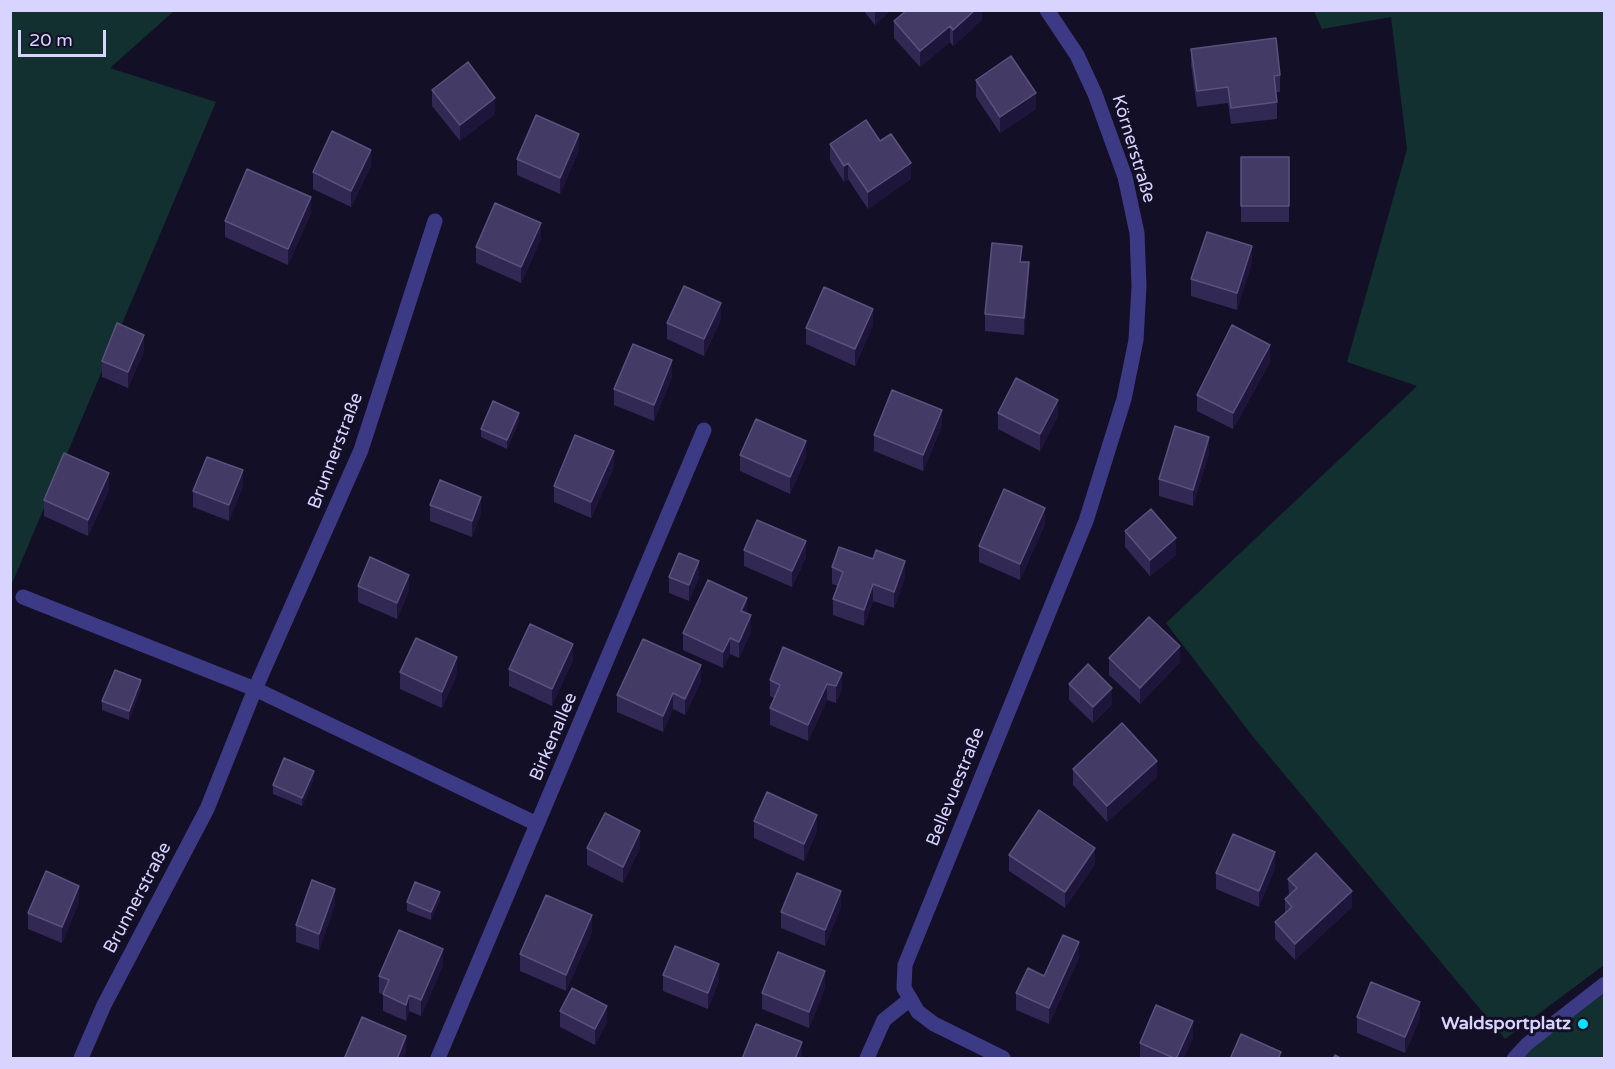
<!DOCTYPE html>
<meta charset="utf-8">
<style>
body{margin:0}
#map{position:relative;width:1615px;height:1069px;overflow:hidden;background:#130f26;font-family:"Varela Round",sans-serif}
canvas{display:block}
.frame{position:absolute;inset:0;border:12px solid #d9d4ff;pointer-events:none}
.scale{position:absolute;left:18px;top:30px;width:88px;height:27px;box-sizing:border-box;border:3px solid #d9d4ff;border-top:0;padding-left:8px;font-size:18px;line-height:21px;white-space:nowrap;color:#d9d4ff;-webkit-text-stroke:4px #130f26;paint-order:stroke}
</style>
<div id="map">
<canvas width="1615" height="1069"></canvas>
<div class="frame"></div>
<div class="scale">20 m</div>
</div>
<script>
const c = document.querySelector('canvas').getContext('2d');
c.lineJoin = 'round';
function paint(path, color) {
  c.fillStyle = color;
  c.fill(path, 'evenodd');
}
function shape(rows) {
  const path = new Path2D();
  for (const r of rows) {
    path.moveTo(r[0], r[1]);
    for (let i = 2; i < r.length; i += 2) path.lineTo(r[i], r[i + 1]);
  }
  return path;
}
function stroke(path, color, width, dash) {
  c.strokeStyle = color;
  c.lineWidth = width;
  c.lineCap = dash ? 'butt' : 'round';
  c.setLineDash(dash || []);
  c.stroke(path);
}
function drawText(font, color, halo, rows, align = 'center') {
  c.font = font + ' "Varela Round",sans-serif';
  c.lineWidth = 6;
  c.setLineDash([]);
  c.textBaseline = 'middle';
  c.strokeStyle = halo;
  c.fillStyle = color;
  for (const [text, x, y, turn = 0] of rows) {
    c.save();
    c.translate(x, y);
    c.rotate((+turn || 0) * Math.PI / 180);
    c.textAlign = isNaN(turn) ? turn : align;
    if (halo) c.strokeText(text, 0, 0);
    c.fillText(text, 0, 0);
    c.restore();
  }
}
const green = shape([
 [13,10,174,11,110,68,216,102,11,586,10,12],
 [1314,11,1604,11,1604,965,1505,1039,1254,738,1166,623,1417,386,1347,362,1407,149,1391,17,1322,29],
 [1604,992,1604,1058,1522,1058,1519,1055]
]);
const service = shape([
 [1514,1058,1527,1044,1604,984]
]);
const minor = shape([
 [23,597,255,689,537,824],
 [81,1058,104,1005,207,809,255,689,361,450,435,221],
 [438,1058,704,430],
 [867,1058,884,1020,909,1000],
 [1003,1058,934,1024,918,1012,904,988,905,965,1086,521,1124,399,1136,340,1139,286,1137,233,1125,177,1095,94,1077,55,1047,10]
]);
const wall = shape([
 [863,10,891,10,875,25],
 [982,10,982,20,953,46,950,42,920,67,894,38,894,21],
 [1191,49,1280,75,1280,92,1276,92,1277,102,1277,119,1231,124,1228,103,1197,107,1191,65],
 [976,80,1036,109,1000,133,976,97],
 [432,90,495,114,460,141,432,106],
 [880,141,911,179,868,209,848,179,844,182,830,160,830,144],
 [579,150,560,194,517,175,517,159],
 [1241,157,1289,157,1289,222,1241,222],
 [371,166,351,207,313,189,313,172],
 [311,213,288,265,225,237,225,221],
 [541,239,521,283,476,263,476,247],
 [1022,262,1029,279,1024,335,985,331,985,314],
 [1252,262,1237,310,1191,296,1191,279],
 [721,319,704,356,667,339,667,323],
 [873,325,855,366,806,344,806,328],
 [144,351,128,388,102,377,102,361],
 [1270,362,1233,429,1197,411,1197,395],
 [672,377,654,421,614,405,614,389],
 [998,413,1058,416,1040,451,998,429],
 [519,421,507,449,481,437,481,429],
 [942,426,923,471,874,451,874,435],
 [1209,453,1193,506,1159,496,1159,479],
 [740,455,806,457,790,494,740,471],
 [614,467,591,518,554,502,554,486],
 [243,486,229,521,193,507,193,491],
 [109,490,88,536,44,516,44,500],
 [430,505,481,513,472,537,430,521],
 [1045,524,1020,580,979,562,979,546],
 [1125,531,1176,555,1150,576,1125,547],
 [744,550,806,557,792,587,744,566],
 [832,567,905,577,894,608,873,601,864,626,833,615,833,599,838,586,832,584],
 [669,577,699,577,689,601,669,593],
 [358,586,409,591,397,619,358,602],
 [747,613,751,632,739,658,730,654,723,668,683,650,683,633],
 [1109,658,1180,662,1140,704,1109,675],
 [573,660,552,706,509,686,509,669],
 [400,672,457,674,442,708,400,689],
 [842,673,842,689,836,703,827,700,808,741,770,725,770,708,774,698,770,696,770,680],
 [701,681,685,715,673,709,663,732,617,712,617,695],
 [1069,684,1112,704,1093,723,1069,700],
 [141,688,129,720,102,710,102,701],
 [1073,769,1157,777,1107,822,1073,785],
 [314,779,302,806,273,794,273,785],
 [754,821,817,831,804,861,754,838],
 [587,848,640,848,623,883,587,865],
 [1009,855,1095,864,1065,908,1009,871],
 [1275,868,1259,907,1216,889,1216,873],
 [1288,879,1352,907,1295,960,1275,939,1275,922,1285,913,1285,899,1289,896],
 [440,900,431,920,407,911,407,902],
 [79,902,62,943,28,929,28,913],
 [335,905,319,950,296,942,296,925],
 [841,907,825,946,781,928,781,912],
 [592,932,566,991,520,971,520,954],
 [1079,958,1049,1024,1016,1010,1016,993,1044,976],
 [443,965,421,1016,409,1011,406,1021,383,1011,383,994,379,993,379,976],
 [663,975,719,980,708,1009,663,991],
 [825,988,809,1028,762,1009,762,993],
 [560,1011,607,1022,595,1045,560,1027],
 [1357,1017,1420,1018,1405,1053,1357,1033],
 [1193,1037,1183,1059,1140,1059,1140,1043]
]);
const shadedWall = shape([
 [875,10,891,10,875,25],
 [975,10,982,10,982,20,953,46,953,30],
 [950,26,950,42,920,67,920,51],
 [1036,93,1036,109,1000,133,1000,117],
 [495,98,495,114,460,141,460,125],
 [579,134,579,150,560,194,560,178],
 [371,150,371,166,351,207,351,191],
 [848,163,848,179,844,182,844,166],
 [911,163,911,179,868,209,868,192],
 [311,197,311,213,288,265,288,249],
 [541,223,541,239,521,283,521,267],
 [1252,246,1252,262,1237,310,1237,293],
 [1029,262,1029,279,1024,335,1024,318],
 [721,303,721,319,704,356,704,339],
 [873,309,873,325,855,366,855,349],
 [144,335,144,351,128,388,128,372],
 [1270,345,1270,362,1233,429,1233,413],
 [672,360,672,377,654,421,654,405],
 [1058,400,1058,416,1040,451,1040,434],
 [942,410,942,426,923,471,923,455],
 [519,413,519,421,507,449,507,440],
 [1209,437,1209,453,1193,506,1193,490],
 [806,441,806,457,790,494,790,477],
 [614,451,614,467,591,518,591,502],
 [243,470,243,486,229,521,229,505],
 [109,473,109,490,88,536,88,520],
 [481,497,481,513,472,537,472,521],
 [1045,508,1045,524,1020,580,1020,564],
 [1176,538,1176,555,1150,576,1150,560],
 [806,541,806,557,792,587,792,571],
 [699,561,699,577,689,601,689,585],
 [905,561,905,577,894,608,894,592],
 [409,575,409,591,397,619,397,603],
 [873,584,873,601,864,626,864,610],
 [747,598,747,614,741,611],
 [751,615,751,632,739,658,739,642],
 [730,638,730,654,723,668,723,652],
 [573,644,573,660,552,706,552,689],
 [1180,646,1180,662,1140,704,1140,688],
 [457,657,457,674,442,708,442,692],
 [701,665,701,681,685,715,685,699],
 [842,673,842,689,836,703,836,686],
 [141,680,141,688,129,720,129,711],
 [827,684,827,700,808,741,808,725],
 [1112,688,1112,704,1093,723,1093,707],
 [673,693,673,709,663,732,663,716],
 [1157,761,1157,777,1107,822,1107,806],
 [314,771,314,779,302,806,302,798],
 [817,815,817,831,804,861,804,844],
 [640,831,640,848,623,883,623,867],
 [1095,848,1095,864,1065,908,1065,892],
 [1275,852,1275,868,1259,907,1259,891],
 [79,886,79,902,62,943,62,927],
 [335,889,335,905,319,950,319,934],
 [841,891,841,907,825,946,825,930],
 [1352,891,1352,907,1295,960,1295,944],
 [440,892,440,900,431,920,431,912],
 [592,915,592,932,566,991,566,975],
 [1079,942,1079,958,1049,1024,1049,1008],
 [443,949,443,965,421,1016,421,1000],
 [719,964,719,980,708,1009,708,993],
 [825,971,825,988,809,1028,809,1012],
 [409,995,409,1011,406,1021,406,1005],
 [1420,1002,1420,1018,1405,1053,1405,1037],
 [607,1006,607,1022,595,1045,595,1029],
 [1193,1021,1193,1037,1183,1059,1176,1059],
 [406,1036,406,1052,404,1059,397,1059],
 [802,1042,802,1059,795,1059]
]);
const building = shape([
 [907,10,975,10,953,30,950,26,920,51,894,21,907,10],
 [1276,38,1280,75,1274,76,1277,102,1231,108,1228,87,1197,91,1191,49,1276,38],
 [1011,56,1036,93,1000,117,976,80,1011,56],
 [468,62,495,98,460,125,432,90,468,62],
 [536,115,579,134,560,178,517,159,536,115],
 [866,120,880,141,891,134,911,163,868,192,848,163,844,166,830,144,866,120],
 [332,131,371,150,351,191,313,172,332,131],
 [1241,157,1289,157,1289,206,1241,206,1241,157],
 [247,169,311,197,288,249,225,221,247,169],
 [495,203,541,223,521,267,476,247,495,203],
 [1207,232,1252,246,1237,293,1191,279,1207,232],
 [992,243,1022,246,1020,262,1029,262,1024,318,985,314,992,243],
 [684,286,721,303,704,339,667,323,684,286],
 [824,287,873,309,855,349,806,328,824,287],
 [117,323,144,335,128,372,102,361,117,323],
 [1232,325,1270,345,1233,413,1197,395,1232,325],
 [633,344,672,360,654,405,614,389,633,344],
 [1016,378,1058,400,1040,434,998,413,1016,378],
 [892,390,942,410,923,455,874,435,892,390],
 [493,401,519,413,507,440,481,429,493,401],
 [756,419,806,441,790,477,740,455,756,419],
 [1175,426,1209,437,1193,490,1159,479,1175,426],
 [575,435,614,451,591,502,554,486,575,435],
 [64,453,109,473,88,520,44,500,64,453],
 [207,457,243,470,229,505,193,491,207,457],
 [440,480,481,497,472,521,430,505,440,480],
 [1004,489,1045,508,1020,564,979,546,1004,489],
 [1151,509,1176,538,1150,560,1125,531,1151,509],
 [757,520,806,541,792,571,744,550,757,520],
 [839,547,873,559,876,550,905,561,894,592,873,584,864,610,833,599,843,572,832,567,839,547],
 [679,553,699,561,689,585,669,577,679,553],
 [370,557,409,575,397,603,358,586,370,557],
 [708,580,747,598,741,611,751,615,739,642,730,638,723,652,683,633,708,580],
 [1149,617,1180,646,1140,688,1109,658,1149,617],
 [530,624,573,644,552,689,509,669,530,624],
 [416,638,457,657,442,692,400,672,416,638],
 [643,639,701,665,685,699,673,693,663,716,617,695,643,639],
 [783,647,842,673,836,686,827,684,808,725,770,708,780,685,770,680,783,647],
 [1088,664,1112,688,1093,707,1069,684,1088,664],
 [115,670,141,680,129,711,102,701,115,670],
 [1122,723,1157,761,1107,806,1073,769,1122,723],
 [284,758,314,771,302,798,273,785,284,758],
 [767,792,817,815,804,844,754,821,767,792],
 [1039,810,1095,848,1065,892,1009,855,1039,810],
 [605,813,640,831,623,867,587,848,605,813],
 [1233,834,1275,852,1259,891,1216,873,1233,834],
 [1316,853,1352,891,1295,944,1275,922,1292,907,1285,899,1297,888,1288,879,1316,853],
 [46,871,79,886,62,927,28,913,46,871],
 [797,873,841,891,825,930,781,912,797,873],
 [312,880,335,889,319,934,296,925,312,880],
 [415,882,440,892,431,912,407,902,415,882],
 [546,895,592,915,566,975,520,954,546,895],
 [399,930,443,949,421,1000,409,995,406,1005,383,994,389,980,379,976,399,930],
 [1063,935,1079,942,1049,1008,1016,993,1028,968,1044,976,1063,935],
 [675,946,719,964,708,993,663,975,675,946],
 [778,952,825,971,809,1012,762,993,778,952],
 [1371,982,1420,1002,1405,1037,1357,1017,1371,982],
 [572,988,607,1006,595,1029,560,1011,572,988],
 [1156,1005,1193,1021,1176,1059,1140,1043,1156,1005],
 [362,1017,406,1036,397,1059,344,1059,362,1017],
 [756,1024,802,1042,795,1059,742,1059,756,1024],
 [1241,1034,1281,1052,1278,1059,1230,1059,1241,1034],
 [1335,1055,1342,1059,1333,1059,1335,1055]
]);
const markers = [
 [1583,1024,6,"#00e5ff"]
];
const streetNames = [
 ["Körnerstraße",1133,149,73],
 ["Brunnerstraße",336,451,-69],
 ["Birkenallee",554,737,-67],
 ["Bellevuestraße",956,787,-68],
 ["Brunnerstraße",138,898,-62]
];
const poiNames = [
 ["Waldsportplatz",1571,1024]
];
paint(green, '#12302f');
stroke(service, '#3d3a85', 14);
stroke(minor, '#3d3a85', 15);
paint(wall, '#312854');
paint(shadedWall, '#1d163a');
paint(building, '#433a66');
stroke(building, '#5a527e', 1.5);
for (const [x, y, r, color] of markers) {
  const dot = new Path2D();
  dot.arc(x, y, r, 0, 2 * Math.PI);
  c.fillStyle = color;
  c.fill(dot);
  stroke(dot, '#130f26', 2);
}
drawText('18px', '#d9d4ff', '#130f26', streetNames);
drawText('bold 18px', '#d9d4ff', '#130f26', poiNames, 'right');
</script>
